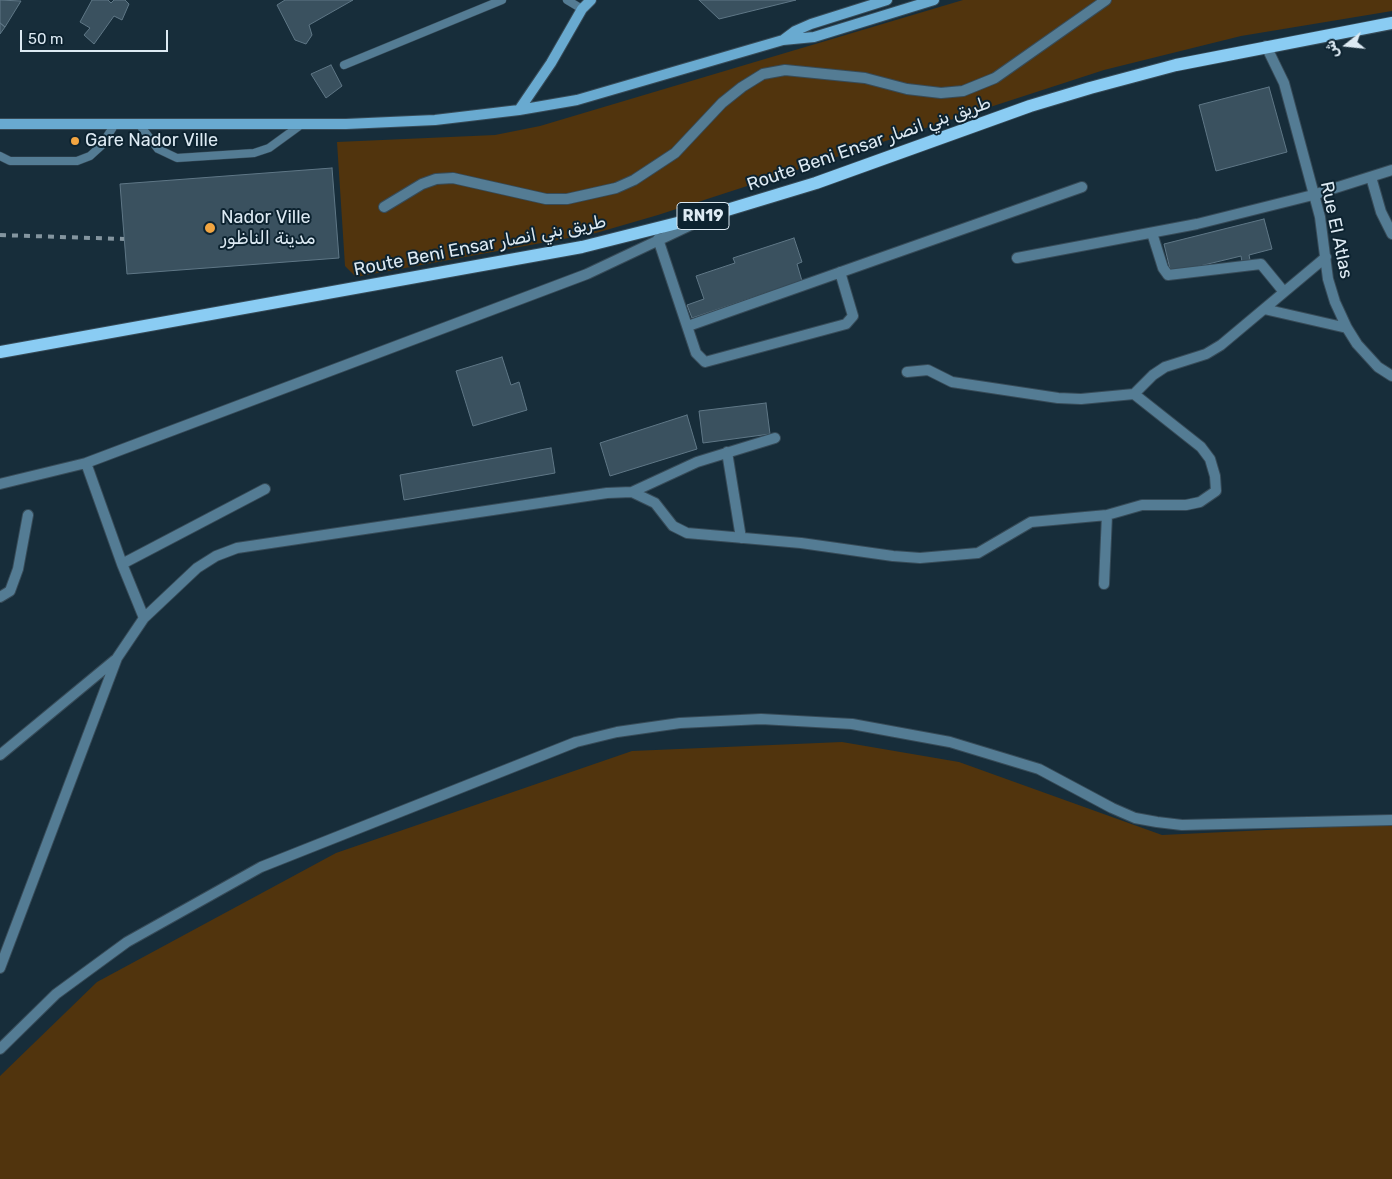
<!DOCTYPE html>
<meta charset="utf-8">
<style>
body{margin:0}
#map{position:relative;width:1392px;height:1179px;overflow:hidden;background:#172d3a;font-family:Rubik,"Noto Sans Arabic",sans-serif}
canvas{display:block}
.north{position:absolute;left:1322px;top:20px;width:50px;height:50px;-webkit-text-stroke:4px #0d2330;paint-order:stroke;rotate:254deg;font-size:14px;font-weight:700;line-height:20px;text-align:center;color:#ddeaf3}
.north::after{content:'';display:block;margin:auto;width:18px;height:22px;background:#ddeaf3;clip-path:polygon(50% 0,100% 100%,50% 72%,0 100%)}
.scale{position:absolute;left:20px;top:30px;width:148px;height:22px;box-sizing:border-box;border:2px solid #ddeaf3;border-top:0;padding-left:6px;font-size:15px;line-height:18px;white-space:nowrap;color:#ddeaf3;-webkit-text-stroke:4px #0d2330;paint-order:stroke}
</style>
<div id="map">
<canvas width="1392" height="1179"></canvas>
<div class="north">ش</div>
<div class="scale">50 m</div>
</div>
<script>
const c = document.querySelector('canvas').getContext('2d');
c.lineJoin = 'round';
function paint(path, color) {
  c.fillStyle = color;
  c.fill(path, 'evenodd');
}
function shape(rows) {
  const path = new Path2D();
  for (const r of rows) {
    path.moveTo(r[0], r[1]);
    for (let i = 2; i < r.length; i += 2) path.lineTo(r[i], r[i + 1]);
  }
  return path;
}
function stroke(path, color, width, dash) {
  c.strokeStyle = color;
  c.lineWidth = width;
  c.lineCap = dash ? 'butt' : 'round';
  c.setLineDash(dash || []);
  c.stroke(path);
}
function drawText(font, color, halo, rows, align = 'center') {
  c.font = font + ' Rubik,"Noto Sans Arabic",sans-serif';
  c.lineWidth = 4;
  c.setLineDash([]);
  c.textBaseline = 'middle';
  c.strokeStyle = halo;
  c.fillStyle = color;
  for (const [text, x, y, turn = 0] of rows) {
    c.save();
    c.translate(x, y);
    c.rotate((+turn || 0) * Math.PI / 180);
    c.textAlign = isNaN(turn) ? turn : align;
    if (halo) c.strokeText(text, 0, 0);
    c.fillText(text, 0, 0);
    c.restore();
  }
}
const green = shape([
 [963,0,1392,0,1392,11,1241,36,1104,70,658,215,596,233,356,277,345,266,337,142,495,135,540,126],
 [842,742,959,762,1162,835,1392,824,1392,1179,0,1179,0,1076,97,982,336,853,632,751]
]);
const building = shape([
 [0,0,21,1,5,27,0,23,0,0],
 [92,0,108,0,111,3,114,0,125,0,129,4,122,20,114,16,94,44,84,35,90,28,80,22,92,0],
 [285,0,353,0,309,25,312,35,306,44,295,40,277,5,285,0],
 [699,0,796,0,719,19,699,0],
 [0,23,5,27,0,34,0,23],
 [331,65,342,86,326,98,311,74,331,65],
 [1269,87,1287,152,1216,171,1199,105,1269,87],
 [332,168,339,258,127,274,120,184,332,168],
 [1264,219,1272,249,1249,255,1250,260,1242,262,1241,256,1171,273,1164,244,1264,219],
 [794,238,802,262,797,264,802,281,692,318,687,305,704,299,696,276,735,263,733,258,794,238],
 [502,357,511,385,519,382,527,410,473,426,456,371,502,357],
 [766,403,770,434,703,443,699,411,766,403],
 [687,415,697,449,610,476,600,443,687,415],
 [551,448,555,473,404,500,400,475,551,448]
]);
const lane = shape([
 [567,0,582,9],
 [344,65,502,0],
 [139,124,158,149,177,158,254,153,269,148,302,124],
 [0,156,10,161,77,161,90,156,101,146,115,124]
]);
const street = shape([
 [1266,46,1284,83,1320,217,1328,279,1335,302,1347,328,1357,344,1378,367,1392,376],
 [1371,177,1381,212,1392,234],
 [384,207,422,184,436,179,453,178,546,199,567,199,616,188,634,180,675,153,722,103,742,87,763,74,785,70,865,78,907,89,941,93,963,91,995,78,1106,0],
 [1152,233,1163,268,1168,275,1261,264,1284,292],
 [658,239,696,353,705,362,846,324,853,316,840,272],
 [1017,258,1197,224,1313,195,1392,170],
 [1264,309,1347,328],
 [688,326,1082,187],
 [907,372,928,370,952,382,1058,398,1081,399,1134,394,1153,375,1165,367,1206,354,1221,345,1326,257],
 [727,452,741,538],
 [86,463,122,564,144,618],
 [0,484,86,463,587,274,695,223],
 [632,492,697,462,775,438],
 [122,564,265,489],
 [1104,584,1107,515],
 [0,597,10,591,18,569,28,515],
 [0,755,115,660],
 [0,968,117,658,144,618,197,568,216,556,237,548,607,493,632,492,655,503,673,526,687,533,801,543,893,556,920,558,978,553,1031,522,1107,515,1142,505,1186,505,1200,502,1216,491,1215,476,1210,459,1201,447,1134,394],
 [0,1049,56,994,127,942,261,867,576,742,617,732,680,723,761,719,852,724,950,742,1039,769,1112,808,1135,818,1157,822,1182,825,1392,820]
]);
const secondary = shape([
 [783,40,795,31,811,24,887,0],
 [519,110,551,63,582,9,591,0],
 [0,124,346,124,435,120,519,110,577,100,783,40,814,37,934,0]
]);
const primary = shape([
 [0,352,582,247,717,213,816,183,1030,106,1090,88,1176,65,1392,23]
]);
const rail = shape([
 [0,235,124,239]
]);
const markers = [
 [75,141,5,"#f2a541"],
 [210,228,6,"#f2a541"]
];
const shields = [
 [703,216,52]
];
const shieldNames = [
 ["RN19",703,216]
];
const poiNames = [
 ["Gare Nador Ville",85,141],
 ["Nador Ville",221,218],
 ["مدينة الناظور",221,239]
];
const streetNames = [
 ["Route Beni Ensar طريق بني انصار",869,144,-19],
 ["Rue El Atlas",1336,230,78],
 ["Route Beni Ensar طريق بني انصار",480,246,-11]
];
paint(green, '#51340d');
paint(building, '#3a515f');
stroke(building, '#5f7786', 1);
stroke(lane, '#374b58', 9);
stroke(street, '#374b58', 12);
stroke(secondary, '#374b58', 12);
stroke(primary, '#374b58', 14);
stroke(lane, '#547c94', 8);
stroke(street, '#547c94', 10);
stroke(secondary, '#69aad0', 10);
stroke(primary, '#8accf3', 12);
stroke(rail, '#84959f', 4, [6, 6]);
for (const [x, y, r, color] of markers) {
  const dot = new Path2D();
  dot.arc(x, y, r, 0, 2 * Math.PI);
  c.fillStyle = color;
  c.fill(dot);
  stroke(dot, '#0d2330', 2);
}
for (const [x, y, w] of shields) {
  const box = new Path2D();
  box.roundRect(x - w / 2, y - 13.5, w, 27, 4);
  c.fillStyle = '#0d2330';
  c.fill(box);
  stroke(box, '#ddeaf3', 1);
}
drawText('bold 16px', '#ddeaf3', null, shieldNames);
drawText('18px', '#ddeaf3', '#0d2330', poiNames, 'left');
drawText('18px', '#ddeaf3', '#0d2330', streetNames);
</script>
